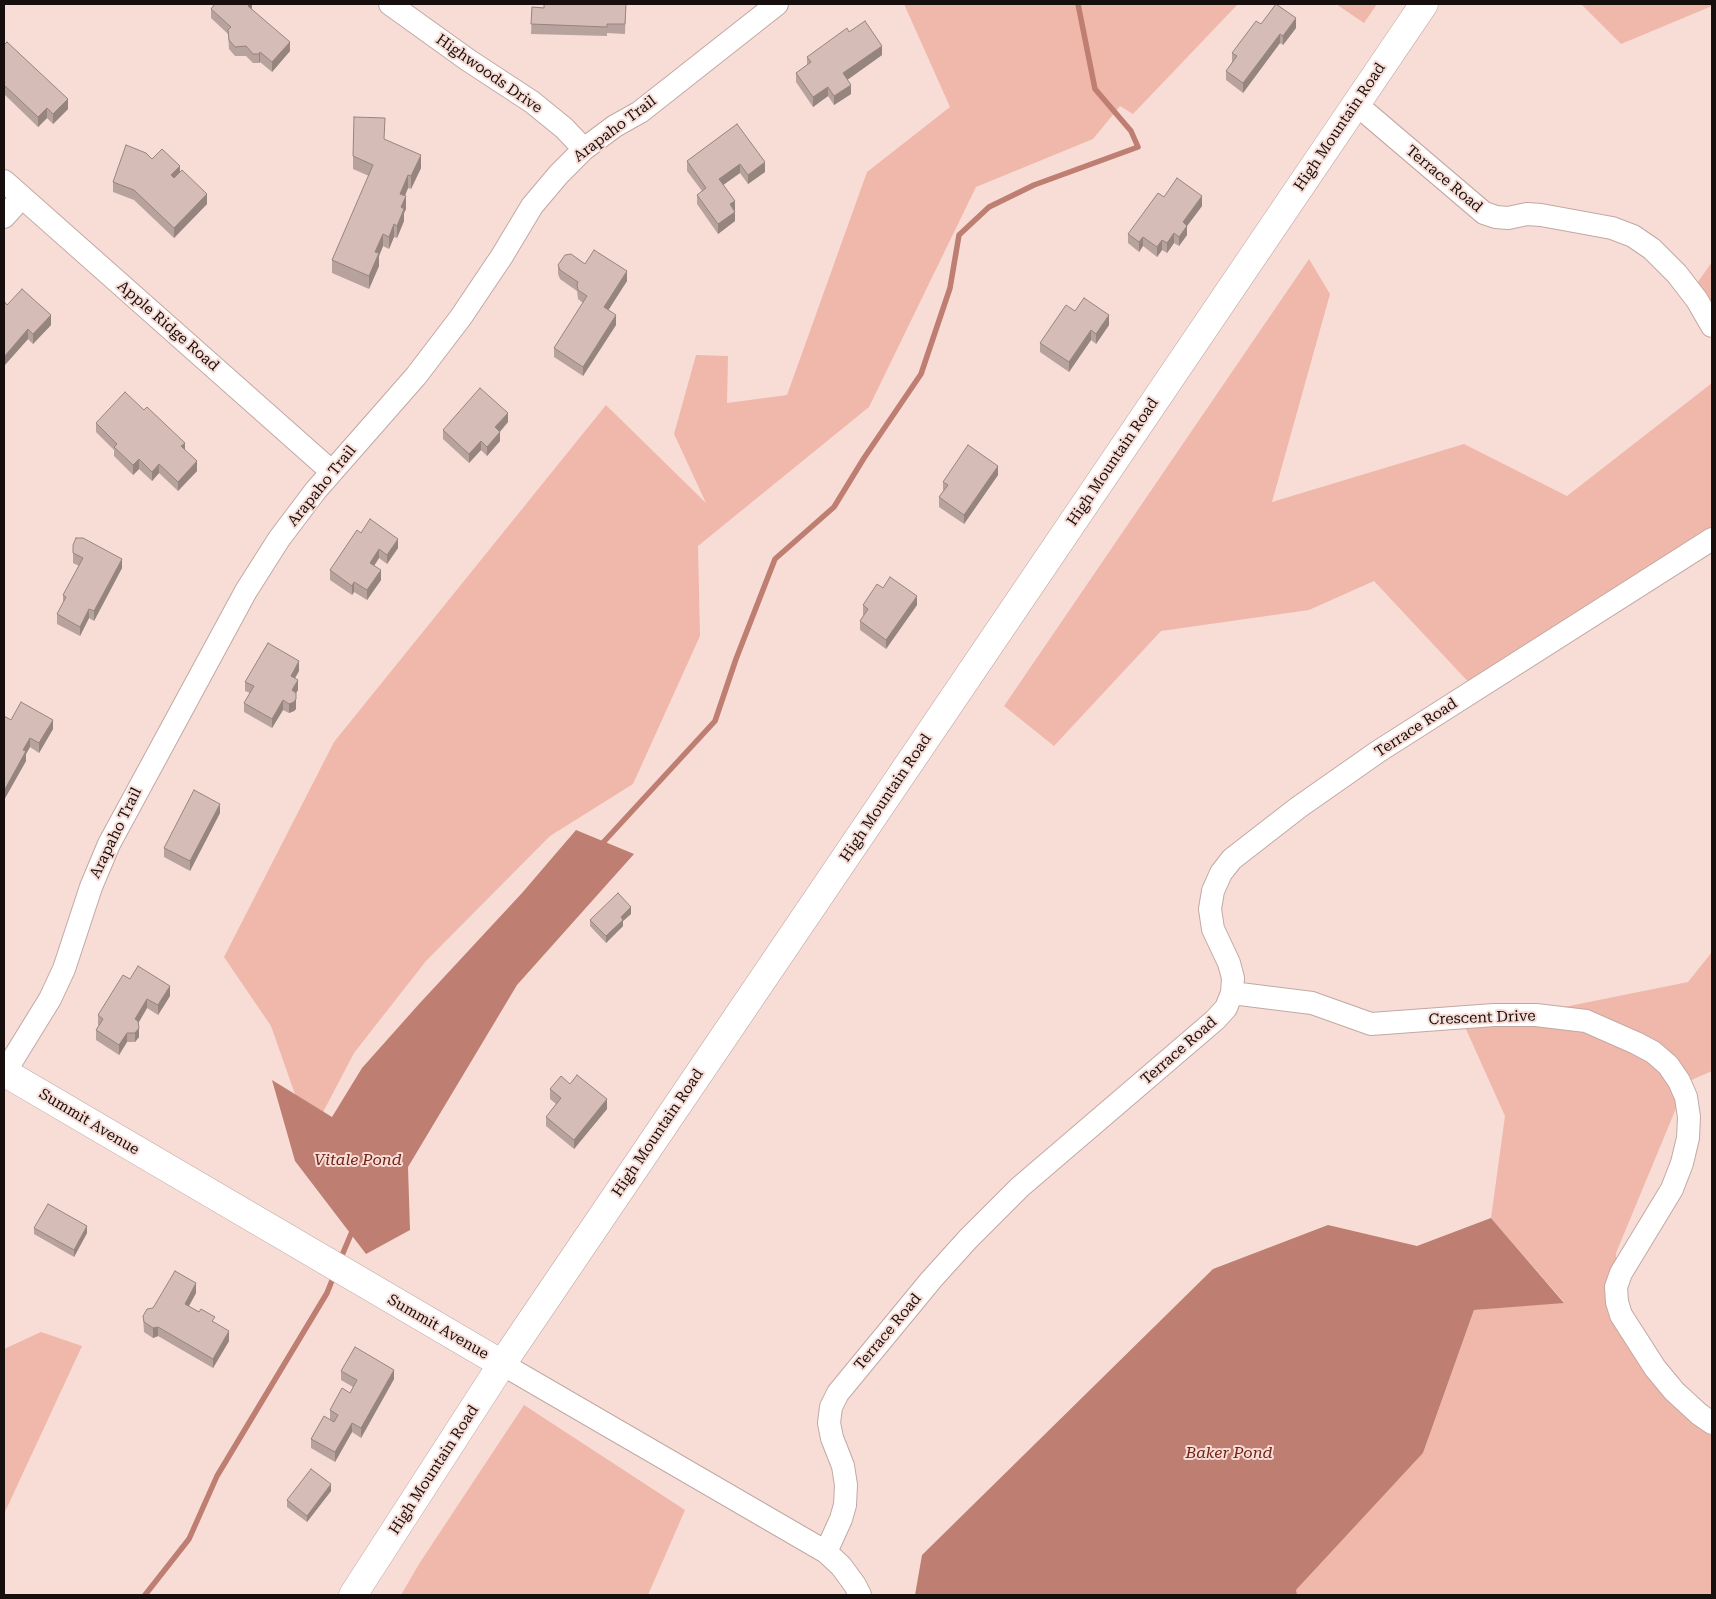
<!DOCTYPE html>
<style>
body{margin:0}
#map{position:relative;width:1716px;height:1599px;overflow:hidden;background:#f8ddd7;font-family:"Roboto Serif",serif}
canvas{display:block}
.frame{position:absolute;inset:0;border:5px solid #170f0d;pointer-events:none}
</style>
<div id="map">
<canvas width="1716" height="1599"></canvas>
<div class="frame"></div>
</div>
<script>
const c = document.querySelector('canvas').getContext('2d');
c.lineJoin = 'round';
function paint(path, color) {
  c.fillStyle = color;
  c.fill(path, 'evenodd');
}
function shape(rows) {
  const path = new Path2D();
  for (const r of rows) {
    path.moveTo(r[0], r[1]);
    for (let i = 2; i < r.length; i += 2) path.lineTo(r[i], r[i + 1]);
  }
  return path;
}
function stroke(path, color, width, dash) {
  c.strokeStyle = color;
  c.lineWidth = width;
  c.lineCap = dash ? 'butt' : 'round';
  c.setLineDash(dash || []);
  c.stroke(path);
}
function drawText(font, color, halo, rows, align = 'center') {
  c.font = font + ' "Roboto Serif",serif';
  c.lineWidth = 4;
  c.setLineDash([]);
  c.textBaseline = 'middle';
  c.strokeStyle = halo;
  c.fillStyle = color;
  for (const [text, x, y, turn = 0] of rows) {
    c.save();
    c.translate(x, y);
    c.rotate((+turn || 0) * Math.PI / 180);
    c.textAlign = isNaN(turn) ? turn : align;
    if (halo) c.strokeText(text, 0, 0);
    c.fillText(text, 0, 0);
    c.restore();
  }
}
const green = shape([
 [904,4,1238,4,1133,114,1120,106,1093,139,976,187,869,407,698,546,700,636,633,784,550,836,426,961,354,1053,310,1137,271,1026,224,957,334,742,606,405,706,503,674,434,696,355,728,356,727,403,787,395,867,172,950,107],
 [1336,4,1377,4,1364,23],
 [1581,4,1712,4,1712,6,1621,44],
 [1309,259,1330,294,1272,502,1464,444,1567,496,1712,383,1712,529,1473,687,1374,581,1309,610,1161,631,1054,746,1004,706],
 [1712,262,1712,335,1695,286],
 [1712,952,1712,1071,1687,1082,1616,1253,1616,1315,1712,1422,1712,1595,1297,1595,1295,1591,1423,1453,1474,1310,1564,1302,1491,1218,1505,1116,1465,1027,1688,982],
 [41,1332,82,1346,4,1514,4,1349],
 [524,1405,685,1510,648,1595,401,1595,419,1564]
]);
const water = shape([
 [576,830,634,854,517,985,408,1167,410,1230,366,1254,295,1161,272,1080,332,1117,362,1068,419,1004,522,893],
 [1491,1218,1564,1303,1474,1310,1423,1453,1296,1590,1297,1595,915,1595,922,1555,1213,1269,1328,1225,1417,1246]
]);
const stream = shape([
 [599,847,715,721,736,659,775,559,834,507,864,458,921,374,950,288,959,235,989,207,1034,185,1138,147,1131,131,1095,89,1078,4],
 [340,1260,354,1227],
 [145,1595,189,1539,217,1476,327,1293,335,1273]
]);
const minor = shape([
 [390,4,468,60,532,102,564,128,584,149],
 [1356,104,1484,213,1496,217,1508,218,1527,214,1541,215,1612,228,1633,236,1652,249,1677,274,1697,300,1712,326],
 [4,181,331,471],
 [4,217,22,197],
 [1232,993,1312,1003,1371,1024,1494,1015,1536,1015,1586,1021,1636,1043,1653,1052,1668,1065,1679,1081,1686,1097,1689,1117,1688,1138,1682,1163,1672,1189,1621,1273,1616,1287,1617,1302,1621,1315,1655,1368,1674,1391,1699,1414,1712,1423],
 [5,1072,50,999,64,969,91,887,109,844,246,591,279,539,316,490,416,376,461,317,502,256,532,206,559,174,584,149,615,126,640,112,777,4],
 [502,1364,826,1552,841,1566,855,1585,860,1595],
 [826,1552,841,1519,845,1505,846,1485,843,1466,832,1438,829,1423,831,1407,838,1393,931,1280,968,1239,1020,1187,1215,1020,1226,1008,1232,993,1233,978,1229,963,1213,929,1210,909,1213,891,1221,873,1232,859,1299,807,1379,751,1712,539]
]);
const tertiary = shape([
 [4,1072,502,1364]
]);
const secondary = shape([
 [353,1595,502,1364,1424,4]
]);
const wall = shape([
 [252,4,252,9,290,51,272,72,260,62,259,63,253,63,246,56,235,56,229,49,228,34,211,18,211,9],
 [626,4,625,34,607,33,607,36,531,34,532,7,544,8],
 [1261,24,1296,28,1283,45,1280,43,1243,93,1226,80,1226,71,1232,62,1232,53],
 [849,32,882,55,847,80,851,94,834,105,828,96,813,107,796,82,796,73,807,65,807,57],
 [4,45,68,109,53,124,47,118,38,127,4,94],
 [737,124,765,172,748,184,740,173,723,185,735,210,735,221,718,234,697,204,697,195,702,191,687,171,687,161],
 [384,139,421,168,411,189,408,188,405,196,406,209,404,213,404,221,397,238,394,237,389,249,383,246,379,256,379,266,369,289,332,273,332,260,369,176,353,169,353,156],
 [152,159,180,172,207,204,174,238,134,200,113,192,113,182],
 [1164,197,1202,206,1187,226,1187,235,1179,246,1174,243,1167,253,1162,250,1157,257,1143,246,1139,252,1128,243,1128,234],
 [585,264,627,281,608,310,616,325,583,376,554,357,554,348,583,303,578,299,577,291,560,279,558,274,558,265],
 [4,301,7,305,51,325,33,344,28,339,4,366],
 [1075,311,1109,325,1096,344,1091,340,1069,372,1040,352,1040,343],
 [508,422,500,432,500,441,487,456,481,450,469,463,443,439,443,430],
 [96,423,185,450,197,471,178,491,159,473,152,481,139,469,133,475,114,456,114,450,96,432],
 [998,475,964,524,939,507,939,497,943,491,943,482],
 [361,533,398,548,387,564,379,558,374,566,381,580,367,600,354,592,352,595,330,580,330,570],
 [73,545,122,568,94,621,89,618,80,636,57,624,57,614,63,603,63,595,79,566,73,563],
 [883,588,917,605,886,649,860,630,860,621,864,615,863,615,863,605],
 [299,671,295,678,298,690,296,693,296,709,294,711,289,713,283,710,272,728,244,712,244,703,250,693,245,691,245,682],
 [4,716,11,720,53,729,39,753,30,747,26,754,26,761,4,800],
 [220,813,190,871,164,857,164,848],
 [631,914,623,921,623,926,606,943,590,926,590,920],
 [130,979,170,996,158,1015,147,1008,138,1023,139,1037,135,1042,127,1042,119,1055,96,1040,96,1030,99,1026,98,1025,98,1015],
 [570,1084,607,1109,574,1149,546,1126,546,1117,556,1104,550,1099,550,1089],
 [34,1228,87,1233,74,1257,34,1234],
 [196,1293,189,1306,215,1323,229,1341,213,1368,158,1336,153,1338,144,1332,143,1316,153,1308],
 [341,1371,394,1379,361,1438,352,1432,335,1462,311,1448,311,1439,330,1420,330,1410,350,1393,353,1387,341,1380],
 [331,1491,307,1522,287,1507,287,1500]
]);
const shadedWall = shape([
 [250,4,252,4,252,11,248,6],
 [1296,18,1296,28,1283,45,1283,36],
 [1280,34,1280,43,1243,93,1243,83],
 [290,42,290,51,272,72,272,62],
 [882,46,882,55,843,83,843,73],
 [260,52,260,62,259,63,259,54],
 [851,85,851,94,834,105,834,96],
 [828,87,828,96,813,107,813,97],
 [68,99,68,109,53,124,53,114],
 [47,108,47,118,38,127,38,117],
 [421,155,421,168,411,189,411,176],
 [765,162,765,172,748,184,748,175],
 [740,164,740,173,719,188,719,179],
 [180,166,180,175,171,185,171,175],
 [408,175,408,188,400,207,400,194],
 [207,194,207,204,174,238,174,228],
 [406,196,406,209,404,213,404,221,397,238,397,226,401,207],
 [1202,196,1202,206,1187,226,1187,235,1179,246,1179,237,1183,222],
 [735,201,735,210,730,214,730,204],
 [735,212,735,221,718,234,718,224],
 [394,224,394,237,389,249,389,237],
 [1174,233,1174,243,1167,253,1167,243],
 [383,234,383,246,379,256,379,266,369,289,369,276,375,252],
 [1143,237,1143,246,1139,252,1139,242],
 [1162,240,1162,250,1157,257,1157,247],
 [627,271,627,281,604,317,604,307],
 [51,315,51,325,33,344,33,334],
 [616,315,616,325,583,376,583,367],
 [1109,315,1109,325,1096,344,1096,334],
 [28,329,28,339,4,366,4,357],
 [1091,330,1091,340,1069,372,1069,362],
 [508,413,508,422,495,437,495,427],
 [500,432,500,441,487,456,487,447],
 [481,441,481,450,469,463,469,454],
 [185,443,185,452,181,446],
 [139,459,139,469,133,475,133,465],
 [197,461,197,471,178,491,178,482],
 [159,464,159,473,152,481,152,472],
 [998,466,998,475,964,524,964,515],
 [398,539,398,548,387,564,387,555],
 [379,549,379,558,370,572,370,563],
 [122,559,122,568,94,621,94,611],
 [381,570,381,580,367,600,367,590],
 [354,582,354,592,352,595,352,586],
 [917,596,917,605,886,649,886,640],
 [89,609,89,618,80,636,80,627],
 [299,661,299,671,291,685,291,676],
 [298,680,298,690,292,700,292,690],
 [296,699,296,709,294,711,289,713,289,704],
 [283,700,283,710,272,728,272,719],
 [53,720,53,729,39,753,39,743],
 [30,738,30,747,26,754,26,761,4,800,4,791,23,750],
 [220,804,220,813,190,871,190,861],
 [631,907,631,914,623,921,623,926,606,943,606,936,621,917],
 [170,986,170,996,158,1015,158,1005],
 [147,999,147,1008,135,1029,135,1019],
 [139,1028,139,1037,135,1042,135,1033],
 [127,1033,127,1042,119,1055,119,1045],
 [607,1099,607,1109,574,1149,574,1140],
 [87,1226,87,1233,74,1257,74,1250],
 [196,1283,196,1293,185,1313,185,1304],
 [158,1327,158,1336,153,1338,153,1328],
 [229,1331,229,1341,213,1368,213,1359],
 [394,1370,394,1379,361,1438,361,1428],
 [352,1423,352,1432,335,1462,335,1452],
 [331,1484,331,1491,307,1522,307,1516]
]);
const building = shape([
 [215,4,250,4,248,6,290,42,272,62,260,52,259,54,253,54,246,46,235,47,229,40,228,30,231,27,211,9,215,4],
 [544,4,626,4,625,24,607,24,607,27,531,24,532,7,544,8,544,4],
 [1276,4,1296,18,1283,36,1280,34,1243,83,1226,71,1237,56,1232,53,1256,21,1261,24,1276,4],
 [865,21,882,46,843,73,851,85,834,96,828,87,813,97,796,73,811,62,807,57,847,28,849,32,865,21],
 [7,42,68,99,53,114,47,108,38,117,4,85,5,82,4,81,4,45,7,42],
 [354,117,385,118,384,139,421,155,411,176,408,175,400,194,406,196,401,207,404,209,397,226,394,224,389,237,383,234,375,252,379,253,369,276,332,260,373,165,353,156,354,117],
 [737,124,765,162,748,175,740,164,719,179,735,201,730,204,735,212,718,224,697,195,706,188,687,161,737,124],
 [126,145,146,153,152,159,162,149,180,166,171,175,174,178,182,170,207,194,174,228,134,190,113,182,126,145],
 [1177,178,1202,196,1183,222,1187,226,1179,237,1174,233,1167,243,1162,240,1157,247,1143,237,1139,242,1128,234,1158,193,1164,197,1177,178],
 [594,250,627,271,604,307,616,315,583,367,554,348,587,296,578,290,577,285,578,282,560,270,558,265,565,255,571,254,585,264,594,250],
 [22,289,51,315,33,334,28,329,4,357,4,301,7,305,22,289],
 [1084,298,1109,315,1096,334,1091,330,1069,362,1040,343,1066,305,1075,311,1084,298],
 [480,388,508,413,495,427,500,432,487,447,481,441,469,454,443,430,480,388],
 [125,392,144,410,147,407,185,443,181,446,197,461,178,482,159,464,152,472,139,459,133,465,114,447,117,444,96,423,125,392],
 [968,445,998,466,964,515,939,497,948,485,943,482,968,445],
 [370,519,398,539,387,555,379,549,370,563,381,570,367,590,354,582,352,586,330,570,357,530,361,533,370,519],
 [76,538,83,538,122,559,94,611,89,609,80,627,57,614,66,597,63,595,83,558,73,553,73,545,76,538],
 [890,577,917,596,886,640,860,621,868,609,863,605,877,584,883,588,890,577],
 [268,643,299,661,291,676,298,680,292,690,296,693,296,699,294,702,289,704,283,700,272,719,244,703,254,686,245,682,268,643],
 [21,702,53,720,39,743,30,738,23,750,26,751,4,791,4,716,11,720,21,702],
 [194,790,220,804,190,861,164,848,194,790],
 [618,893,631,907,621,917,623,920,606,936,590,920,618,893],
 [138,966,170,986,158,1005,147,999,135,1019,138,1021,139,1028,135,1033,127,1033,119,1045,96,1030,103,1019,98,1015,123,975,130,979,138,966],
 [577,1075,607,1099,574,1140,546,1117,561,1098,550,1089,561,1076,570,1084,577,1075],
 [48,1204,87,1226,74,1250,34,1228,48,1204],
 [175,1271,196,1283,185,1304,199,1312,201,1309,215,1317,212,1321,229,1331,213,1359,158,1327,153,1328,144,1322,143,1316,147,1309,153,1308,175,1271],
 [355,1347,394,1370,361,1428,352,1423,335,1452,311,1439,324,1416,334,1422,338,1415,330,1410,342,1388,350,1393,357,1380,341,1371,355,1347],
 [311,1469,331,1484,307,1516,287,1500,311,1469]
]);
const streetNames = [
 ["Highwoods Drive",489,74,35],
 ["High Mountain Road",1340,127,-56],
 ["Arapaho Trail",615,129,-37],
 ["Terrace Road",1444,179,40],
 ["Apple Ridge Road",168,326,41],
 ["High Mountain Road",1113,462,-56],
 ["Arapaho Trail",322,486,-51],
 ["Terrace Road",1416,728,-33],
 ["High Mountain Road",886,798,-56],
 ["Arapaho Trail",116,833,-64],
 ["Crescent Drive",1482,1018,-2],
 ["Terrace Road",1179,1051,-41],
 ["Summit Avenue",89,1122,31],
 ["High Mountain Road",658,1133,-56],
 ["Summit Avenue",438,1327,30],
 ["Terrace Road",888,1332,-50],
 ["High Mountain Road",434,1470,-57]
];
const waterNames = [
 ["Vitale Pond",358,1160],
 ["Baker Pond",1229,1453]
];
paint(green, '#f0b7ab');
paint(water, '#be7e71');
stroke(stream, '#be7e71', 5.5);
stroke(minor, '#c2a8a3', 24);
stroke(tertiary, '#c2a8a3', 29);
stroke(secondary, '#c2a8a3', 29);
stroke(minor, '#fff', 22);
stroke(tertiary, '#fff', 28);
stroke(secondary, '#fff', 28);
paint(wall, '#b8a29d');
paint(shadedWall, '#96847f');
paint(building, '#d6bcb6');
stroke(building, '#96847f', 1);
drawText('15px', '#170f0d', '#f8ddd7', streetNames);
drawText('italic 16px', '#702215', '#f8ddd7', waterNames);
</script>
